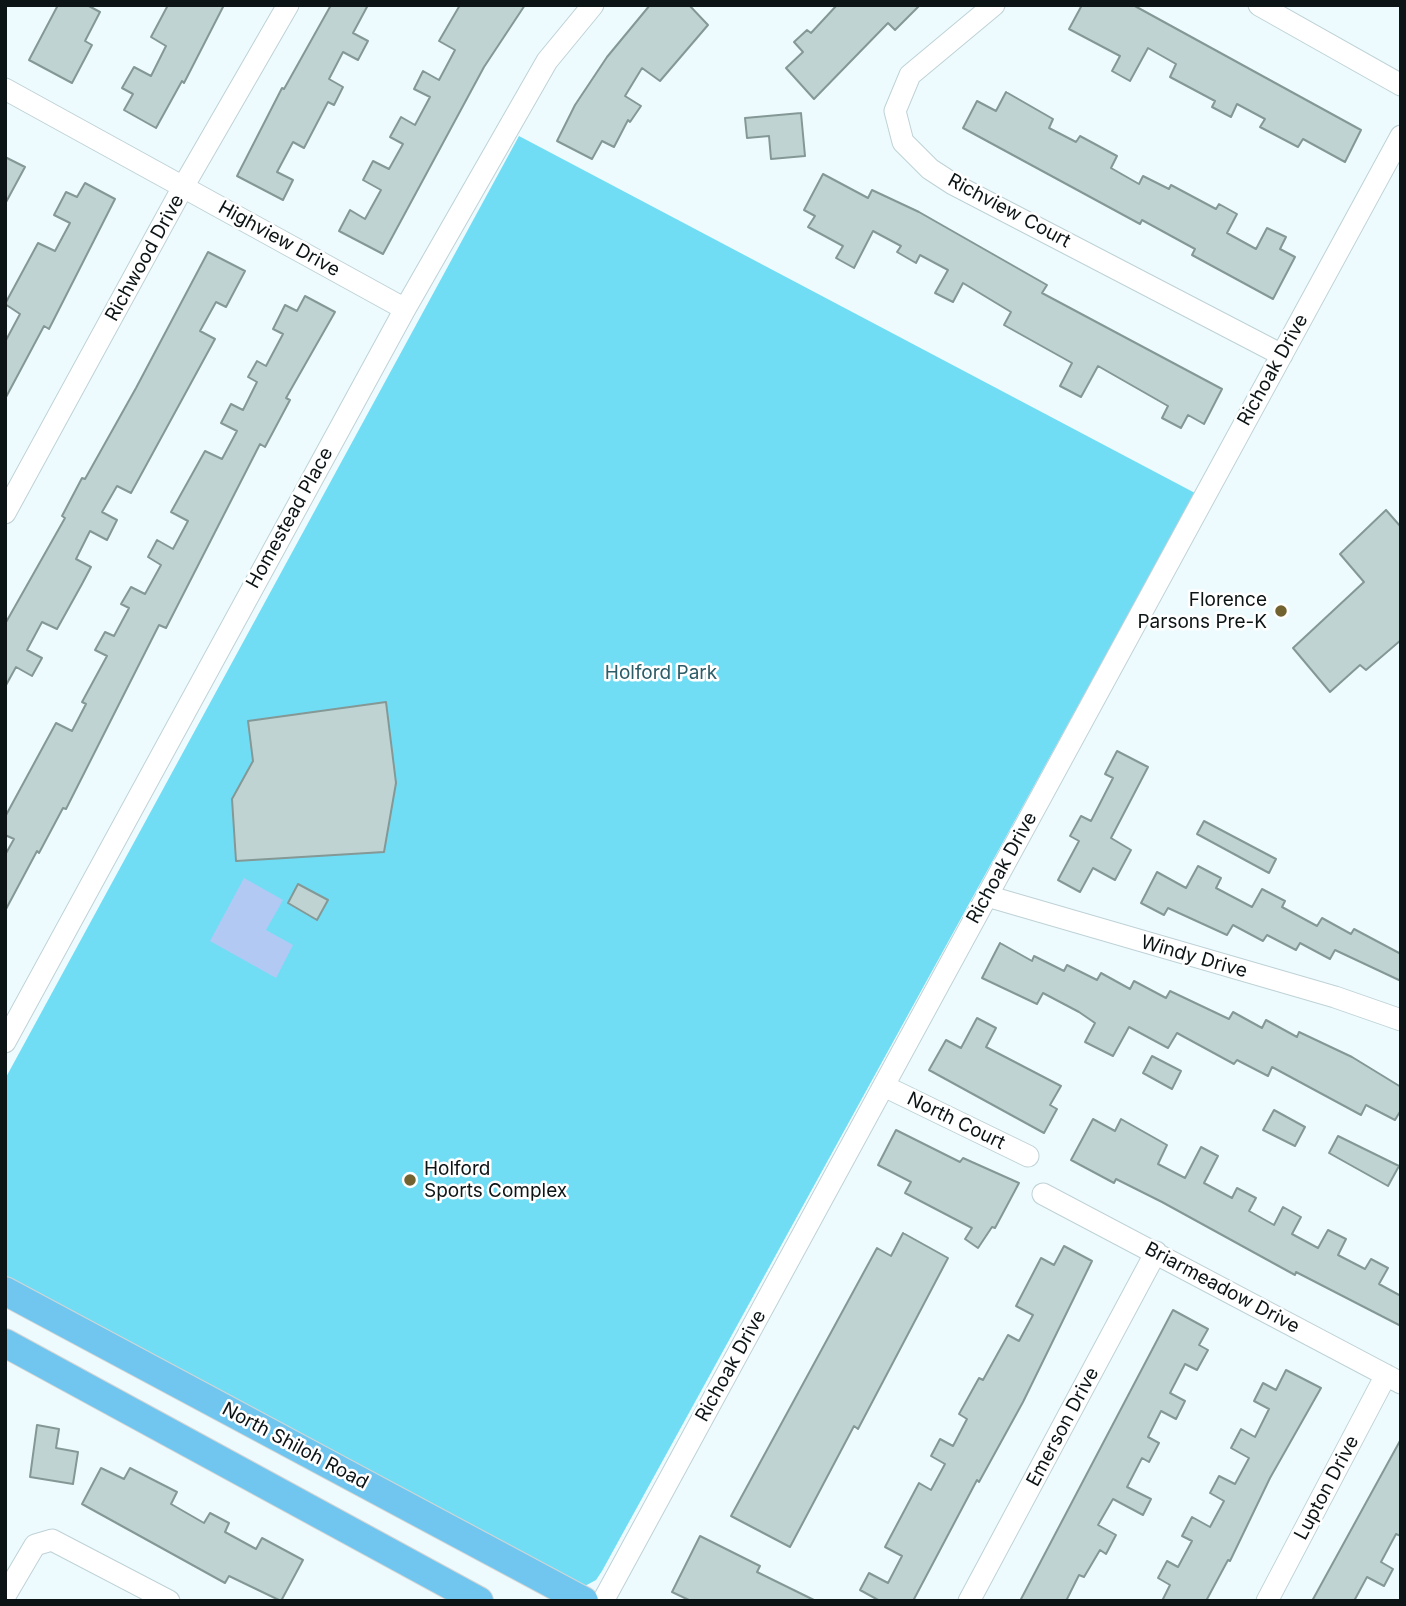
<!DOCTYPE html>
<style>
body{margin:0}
#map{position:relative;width:1406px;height:1606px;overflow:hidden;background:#eefbfe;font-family:Inter,sans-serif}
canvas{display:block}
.frame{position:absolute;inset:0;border:7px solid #0d1416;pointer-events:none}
</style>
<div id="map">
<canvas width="1406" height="1606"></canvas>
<div class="frame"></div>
</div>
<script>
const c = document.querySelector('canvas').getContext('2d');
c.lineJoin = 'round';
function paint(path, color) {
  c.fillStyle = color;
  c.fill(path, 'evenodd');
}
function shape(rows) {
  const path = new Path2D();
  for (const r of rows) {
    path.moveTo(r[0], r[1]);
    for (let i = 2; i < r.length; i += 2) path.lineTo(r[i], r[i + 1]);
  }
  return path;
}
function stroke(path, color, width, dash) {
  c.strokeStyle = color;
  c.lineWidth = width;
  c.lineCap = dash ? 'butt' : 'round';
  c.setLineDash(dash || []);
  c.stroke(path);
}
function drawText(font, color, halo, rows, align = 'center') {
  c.font = font + ' Inter,sans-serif';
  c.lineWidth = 5;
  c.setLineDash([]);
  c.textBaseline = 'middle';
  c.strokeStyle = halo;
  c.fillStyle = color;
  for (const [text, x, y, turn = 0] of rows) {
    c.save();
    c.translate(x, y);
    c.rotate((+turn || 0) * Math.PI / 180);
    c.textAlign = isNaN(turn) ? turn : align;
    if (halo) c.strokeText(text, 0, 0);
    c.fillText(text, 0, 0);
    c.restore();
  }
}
const green = shape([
 [519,136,1195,493,602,1571,596,1580,583,1587,5,1280,5,1079]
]);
const water = shape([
 [244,878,283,900,266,930,293,945,276,978,210,941]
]);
const building = shape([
 [58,5,87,5,100,12,85,41,92,45,72,83,29,60,58,5],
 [168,5,224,5,184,83,182,81,156,128,124,110,133,94,122,88,134,67,151,76,166,46,151,37,168,5],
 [331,5,368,5,353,33,368,41,358,60,343,52,329,79,343,87,334,105,328,102,304,148,293,142,277,172,293,180,283,200,237,176,282,88,284,89,331,5],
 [460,5,525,5,484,67,383,254,339,231,350,210,365,219,381,190,363,180,373,161,389,169,403,144,390,137,401,117,415,125,430,97,414,89,423,71,439,80,455,50,439,41,460,5],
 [650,5,689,5,708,25,660,81,642,68,625,96,641,106,630,122,628,120,614,147,602,141,592,159,557,141,575,105,607,57,650,5],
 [837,5,920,5,895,30,888,23,814,99,786,68,803,52,794,42,807,30,811,33,837,5],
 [1082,5,1133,5,1361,130,1345,162,1303,139,1298,147,1260,127,1265,119,1237,104,1231,117,1212,107,1215,101,1170,77,1176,64,1148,48,1130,81,1112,71,1120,56,1069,29,1082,5],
 [1006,92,1053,119,1049,128,1076,142,1080,136,1117,156,1111,168,1139,184,1143,176,1169,189,1171,185,1216,209,1219,204,1237,214,1227,233,1256,249,1267,228,1286,237,1280,249,1295,257,1273,299,1192,255,1195,249,1142,220,1140,224,963,128,977,101,996,111,1006,92],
 [801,113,805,156,771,159,769,136,747,138,745,118,801,113],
 [5,157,25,167,5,204,5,157],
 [823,174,868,198,872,190,919,212,1047,285,1042,293,1222,389,1204,424,1188,415,1181,428,1162,418,1168,406,1098,366,1081,397,1060,386,1072,363,1004,325,1011,312,963,283,953,302,935,293,948,270,920,255,916,263,897,252,901,246,873,231,854,268,836,258,843,246,808,227,815,216,804,210,823,174],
 [85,183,115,199,49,329,44,326,5,399,5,342,20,314,5,304,38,243,55,251,70,223,54,215,66,192,77,197,85,183],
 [208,252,245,271,226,307,216,302,200,331,215,339,131,493,117,486,102,512,117,520,107,540,90,531,76,559,91,567,82,584,57,629,42,622,27,650,42,658,32,676,16,667,5,687,5,624,65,518,62,516,82,478,85,479,136,388,208,252],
 [305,296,335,312,286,398,290,400,265,447,260,444,166,628,159,625,66,809,63,808,39,853,37,851,5,911,5,855,14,839,5,835,5,817,56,723,72,731,86,704,82,702,107,656,95,650,105,632,114,636,129,608,121,604,131,587,145,594,161,565,148,557,157,540,173,549,188,521,171,512,205,451,222,459,237,431,221,423,231,404,243,410,257,382,248,377,257,361,266,366,283,334,273,329,285,305,297,311,305,296],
 [1386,510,1401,527,1401,640,1366,670,1360,665,1330,692,1293,648,1364,582,1340,554,1386,510],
 [386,702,396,783,384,852,236,861,232,799,253,761,248,721,386,702],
 [1117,751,1148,767,1111,838,1131,850,1115,880,1093,868,1080,892,1058,880,1079,841,1070,836,1081,816,1091,821,1113,778,1105,774,1117,751],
 [1204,821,1276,859,1269,873,1197,834,1204,821],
 [1198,866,1221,878,1216,888,1252,907,1262,889,1285,901,1282,907,1317,926,1322,918,1351,934,1354,929,1401,954,1401,981,1335,950,1330,959,1300,943,1296,950,1267,935,1263,941,1233,925,1227,935,1168,908,1164,915,1141,903,1157,872,1186,888,1198,866],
 [298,884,328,900,317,920,288,903,298,884],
 [1000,943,1032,961,1034,956,1064,971,1067,965,1097,980,1101,973,1130,989,1134,981,1166,998,1170,991,1229,1019,1233,1012,1262,1028,1266,1020,1297,1037,1299,1032,1352,1057,1401,1087,1401,1110,1395,1120,1366,1105,1361,1115,1272,1067,1268,1076,1237,1060,1234,1064,1177,1033,1168,1048,1129,1027,1113,1056,1085,1042,1095,1023,1079,1012,1043,993,1037,1004,982,978,1000,943],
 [977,1018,996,1028,986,1047,1061,1086,1050,1105,1057,1109,1044,1133,929,1070,946,1040,961,1048,977,1018],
 [1152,1056,1181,1071,1172,1089,1143,1073,1152,1056],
 [1274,1110,1305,1127,1295,1146,1263,1130,1274,1110],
 [1093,1119,1115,1131,1121,1119,1167,1145,1158,1164,1185,1178,1201,1147,1218,1156,1204,1183,1232,1198,1237,1188,1256,1198,1249,1211,1274,1225,1283,1207,1301,1217,1292,1234,1318,1248,1328,1230,1346,1239,1338,1255,1365,1269,1371,1259,1388,1268,1379,1284,1401,1296,1401,1326,1296,1272,1295,1275,1162,1202,1116,1179,1114,1183,1071,1160,1093,1119],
 [896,1130,960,1162,963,1158,1019,1183,995,1228,992,1227,978,1248,965,1239,972,1228,905,1193,911,1182,878,1165,896,1130],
 [1338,1136,1399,1166,1388,1186,1329,1153,1338,1136],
 [903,1233,948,1258,858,1429,854,1426,790,1547,731,1516,877,1248,891,1256,903,1233],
 [1064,1246,1092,1261,1023,1402,979,1482,977,1480,913,1601,880,1601,860,1590,869,1573,888,1583,902,1556,885,1547,919,1483,931,1490,945,1464,931,1456,940,1439,953,1446,967,1419,959,1414,979,1378,983,1380,1008,1335,1019,1341,1033,1315,1016,1306,1041,1258,1054,1265,1064,1246],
 [1173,1310,1208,1329,1199,1345,1208,1350,1197,1370,1185,1364,1170,1393,1185,1401,1176,1419,1161,1411,1148,1437,1159,1443,1149,1462,1142,1458,1127,1487,1151,1499,1143,1515,1113,1499,1098,1525,1116,1535,1106,1554,1100,1550,1084,1577,1079,1575,1066,1601,1020,1601,1173,1310],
 [1286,1370,1321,1388,1270,1478,1230,1561,1228,1560,1206,1601,1162,1601,1170,1585,1158,1578,1167,1561,1178,1567,1192,1541,1182,1536,1192,1517,1210,1527,1224,1501,1210,1493,1219,1476,1235,1484,1249,1458,1231,1448,1241,1429,1255,1437,1269,1409,1254,1401,1263,1383,1276,1390,1286,1370],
 [37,1425,59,1429,56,1448,78,1452,73,1484,30,1477,37,1425],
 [1401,1439,1401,1536,1396,1534,1381,1562,1393,1569,1384,1586,1367,1577,1354,1601,1312,1601,1401,1439],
 [101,1468,124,1479,130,1468,177,1492,171,1504,204,1523,210,1513,229,1523,225,1532,256,1549,262,1538,303,1560,281,1601,229,1576,225,1583,82,1504,101,1468],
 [700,1536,760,1566,757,1572,816,1601,691,1601,672,1592,700,1536]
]);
const minor = shape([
 [994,5,910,75,895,111,903,142,930,169,953,184,1282,355],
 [1259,5,1401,85],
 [5,89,405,309],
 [5,513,183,187,288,5],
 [987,896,1335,997,1401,1020],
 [5,1042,405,309,547,61,593,5],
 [884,1086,1028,1156],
 [1043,1194,1401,1383],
 [5,1596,35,1545,52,1540,169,1601],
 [603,1601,1401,136],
 [969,1601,1156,1252],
 [1267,1601,1386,1375]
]);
const major = shape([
 [5,1291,584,1601],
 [5,1343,479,1601]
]);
const markers = [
 [1281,611,7,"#716230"],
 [410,1180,7,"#716230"]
];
const streetNames = [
 ["Richview Court",1009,211,28],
 ["Highview Drive",279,239,29],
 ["Richwood Drive",145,258,-61],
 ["Richoak Drive",1273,370,-61],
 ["Homestead Place",290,518,-61],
 ["Richoak Drive",1002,868,-61],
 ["Windy Drive",1194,957,16],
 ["North Court",956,1121,26],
 ["Briarmeadow Drive",1222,1288,28],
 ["Richoak Drive",731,1366,-61],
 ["Emerson Drive",1063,1427,-62],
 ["North Shiloh Road",295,1446,28],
 ["Lupton Drive",1327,1488,-62]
];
const poiNames = [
 ["Florence",1267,600],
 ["Parsons Pre-K",1267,622],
 ["Holford",424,1169,"left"],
 ["Sports Complex",424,1191,"left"]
];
const parkNames = [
 ["Holford Park",661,673]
];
paint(green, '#70ddf5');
paint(water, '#b2c9f4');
paint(building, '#bfd4d2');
stroke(building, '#849896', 2);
stroke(minor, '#bed2d7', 23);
stroke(major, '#d3d5d5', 30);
stroke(minor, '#fff', 21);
stroke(major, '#70c6ef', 28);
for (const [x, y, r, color] of markers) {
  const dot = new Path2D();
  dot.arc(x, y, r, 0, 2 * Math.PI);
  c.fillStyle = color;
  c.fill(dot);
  stroke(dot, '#fff', 2.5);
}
drawText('19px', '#0d1416', '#fff', streetNames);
drawText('19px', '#0d1416', '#fff', poiNames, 'right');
drawText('19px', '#2c5c67', '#fff', parkNames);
</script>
